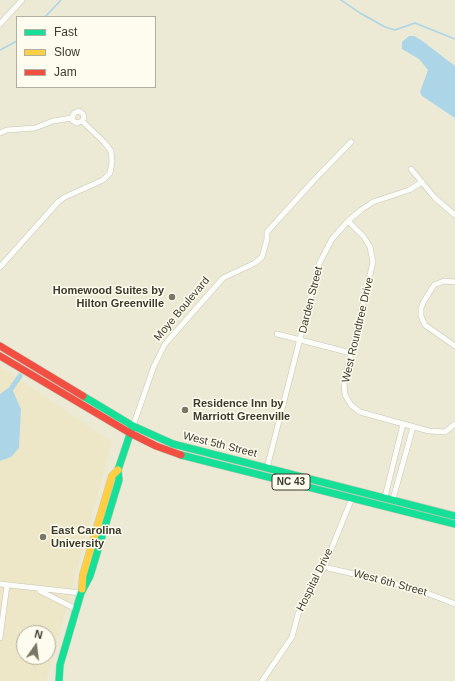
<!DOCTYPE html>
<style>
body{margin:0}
#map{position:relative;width:455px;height:681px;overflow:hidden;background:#ece9d5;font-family:Helvetica,sans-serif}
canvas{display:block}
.legend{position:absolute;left:16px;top:16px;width:140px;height:72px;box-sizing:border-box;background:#fefcee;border:1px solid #b0aea0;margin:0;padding:5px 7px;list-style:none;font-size:12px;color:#3c3a2c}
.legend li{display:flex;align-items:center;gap:8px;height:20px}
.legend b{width:20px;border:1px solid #b0aea0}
.north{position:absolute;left:16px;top:625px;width:40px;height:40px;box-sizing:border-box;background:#fefcee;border:1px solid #b0aea0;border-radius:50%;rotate:14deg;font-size:11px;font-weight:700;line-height:16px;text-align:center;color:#3c3a2c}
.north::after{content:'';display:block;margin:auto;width:14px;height:18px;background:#7a7767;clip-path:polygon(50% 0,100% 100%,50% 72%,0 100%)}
</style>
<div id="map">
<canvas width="455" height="681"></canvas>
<ul class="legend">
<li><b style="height:5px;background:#16e098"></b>Fast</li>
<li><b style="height:5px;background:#ffcf43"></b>Slow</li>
<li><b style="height:5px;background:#f24e42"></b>Jam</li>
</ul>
<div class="north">N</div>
</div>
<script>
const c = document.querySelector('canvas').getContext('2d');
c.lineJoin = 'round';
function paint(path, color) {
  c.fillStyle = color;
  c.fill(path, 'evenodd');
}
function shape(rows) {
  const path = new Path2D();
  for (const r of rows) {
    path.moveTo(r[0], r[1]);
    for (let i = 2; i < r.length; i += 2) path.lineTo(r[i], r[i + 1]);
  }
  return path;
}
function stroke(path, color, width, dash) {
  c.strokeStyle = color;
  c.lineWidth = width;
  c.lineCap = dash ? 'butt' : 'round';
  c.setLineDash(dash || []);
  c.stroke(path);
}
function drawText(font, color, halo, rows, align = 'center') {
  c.font = font + ' Helvetica,sans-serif';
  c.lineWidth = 3;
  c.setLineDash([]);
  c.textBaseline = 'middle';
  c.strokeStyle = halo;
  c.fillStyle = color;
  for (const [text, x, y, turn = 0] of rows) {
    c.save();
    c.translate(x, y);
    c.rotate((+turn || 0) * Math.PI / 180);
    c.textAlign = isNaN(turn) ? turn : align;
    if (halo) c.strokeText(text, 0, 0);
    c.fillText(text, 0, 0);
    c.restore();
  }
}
const built = shape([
 [0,366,112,442,46,681,0,681],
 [24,633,48,633,48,657,24,657]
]);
const water = shape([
 [409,36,414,36,421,40,455,66,455,118,422,96,420,92,428,70,419,59,402,49,402,42],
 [8,388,13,391,21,409,19,448,11,457,0,461,0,394]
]);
const stream = shape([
 [341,0,360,13,385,27,395,30,415,23,455,39],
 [45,17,61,0],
 [0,50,17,41]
]);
const canal = shape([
 [11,389,20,376]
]);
const street = shape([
 [0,24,22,0],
 [72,118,74,113,79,111,83,114,84,118,82,121],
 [72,118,73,121,77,123,82,121],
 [0,133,7,130,35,128,53,121,72,118],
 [411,169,435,198,455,215],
 [348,221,364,237,370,247,373,262,344,383,345,395,351,405,360,412,429,431,445,432,455,424],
 [0,267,58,202,65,197,103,180,110,173,112,162,111,151,104,142,82,121],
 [455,282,444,281,434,285,424,301,421,308,421,316,425,325,455,346],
 [277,334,351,353],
 [133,426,154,366,165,344,223,278,255,263,262,257,267,239,267,232,315,179,351,142],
 [267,468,319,264,332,239,348,221,361,210,373,202,409,190,422,182],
 [385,497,403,424],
 [393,499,413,427],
 [324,567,414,588,455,604],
 [0,584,81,593],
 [40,591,76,609],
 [0,638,7,585],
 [262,681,292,637,298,614,324,567,352,498]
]);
const fast = shape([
 [83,396,133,426,173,444,455,516],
 [181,455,455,524],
 [59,681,60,665,81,593,90,576,119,480,118,470,132,428]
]);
const slow = shape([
 [82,589,83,575,112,476,118,470]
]);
const jam = shape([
 [0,346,83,396],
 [0,356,130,433,156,446,181,455]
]);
const markers = [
 [172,297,4,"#7a7767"],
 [185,410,4,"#7a7767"],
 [43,537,4,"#7a7767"]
];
const shields = [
 [291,482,38]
];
const shieldNames = [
 ["NC 43",291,482]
];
const poiNames = [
 ["Homewood Suites by",164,291,"right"],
 ["Hilton Greenville",164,304,"right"],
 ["Residence Inn by",193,404],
 ["Marriott Greenville",193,417],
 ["East Carolina",51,531],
 ["University",51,544]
];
const streetNames = [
 ["Darden Street",311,300,-76],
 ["Moye Boulevard",182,309,-50],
 ["West Roundtree Drive",358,330,-77],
 ["West 5th Street",220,445,14],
 ["Hospital Drive",315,580,-64],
 ["West 6th Street",390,583,15]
];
paint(built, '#ede7c7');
paint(water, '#acd5e8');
stroke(stream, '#acd5e8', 1.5);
stroke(canal, '#acd5e8', 5);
stroke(street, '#c8c6b6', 6);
stroke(fast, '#c8c6b6', 8);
stroke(slow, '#c8c6b6', 8);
stroke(jam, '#c8c6b6', 8);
stroke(street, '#fcfcf9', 5);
stroke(fast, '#16e098', 7);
stroke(slow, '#ffcf43', 7);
stroke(jam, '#f24e42', 7);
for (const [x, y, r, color] of markers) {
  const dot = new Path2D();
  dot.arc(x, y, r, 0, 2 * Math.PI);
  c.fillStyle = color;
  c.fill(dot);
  stroke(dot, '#fefcee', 1.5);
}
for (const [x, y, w] of shields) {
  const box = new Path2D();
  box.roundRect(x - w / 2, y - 8, w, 16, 3);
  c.fillStyle = '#fefcee';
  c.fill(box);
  stroke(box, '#3c3a2c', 1);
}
drawText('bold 10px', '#3c3a2c', null, shieldNames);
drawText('bold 11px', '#3c3a2c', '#fefcee', poiNames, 'left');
drawText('11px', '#3c3a2c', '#fefcee', streetNames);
</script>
